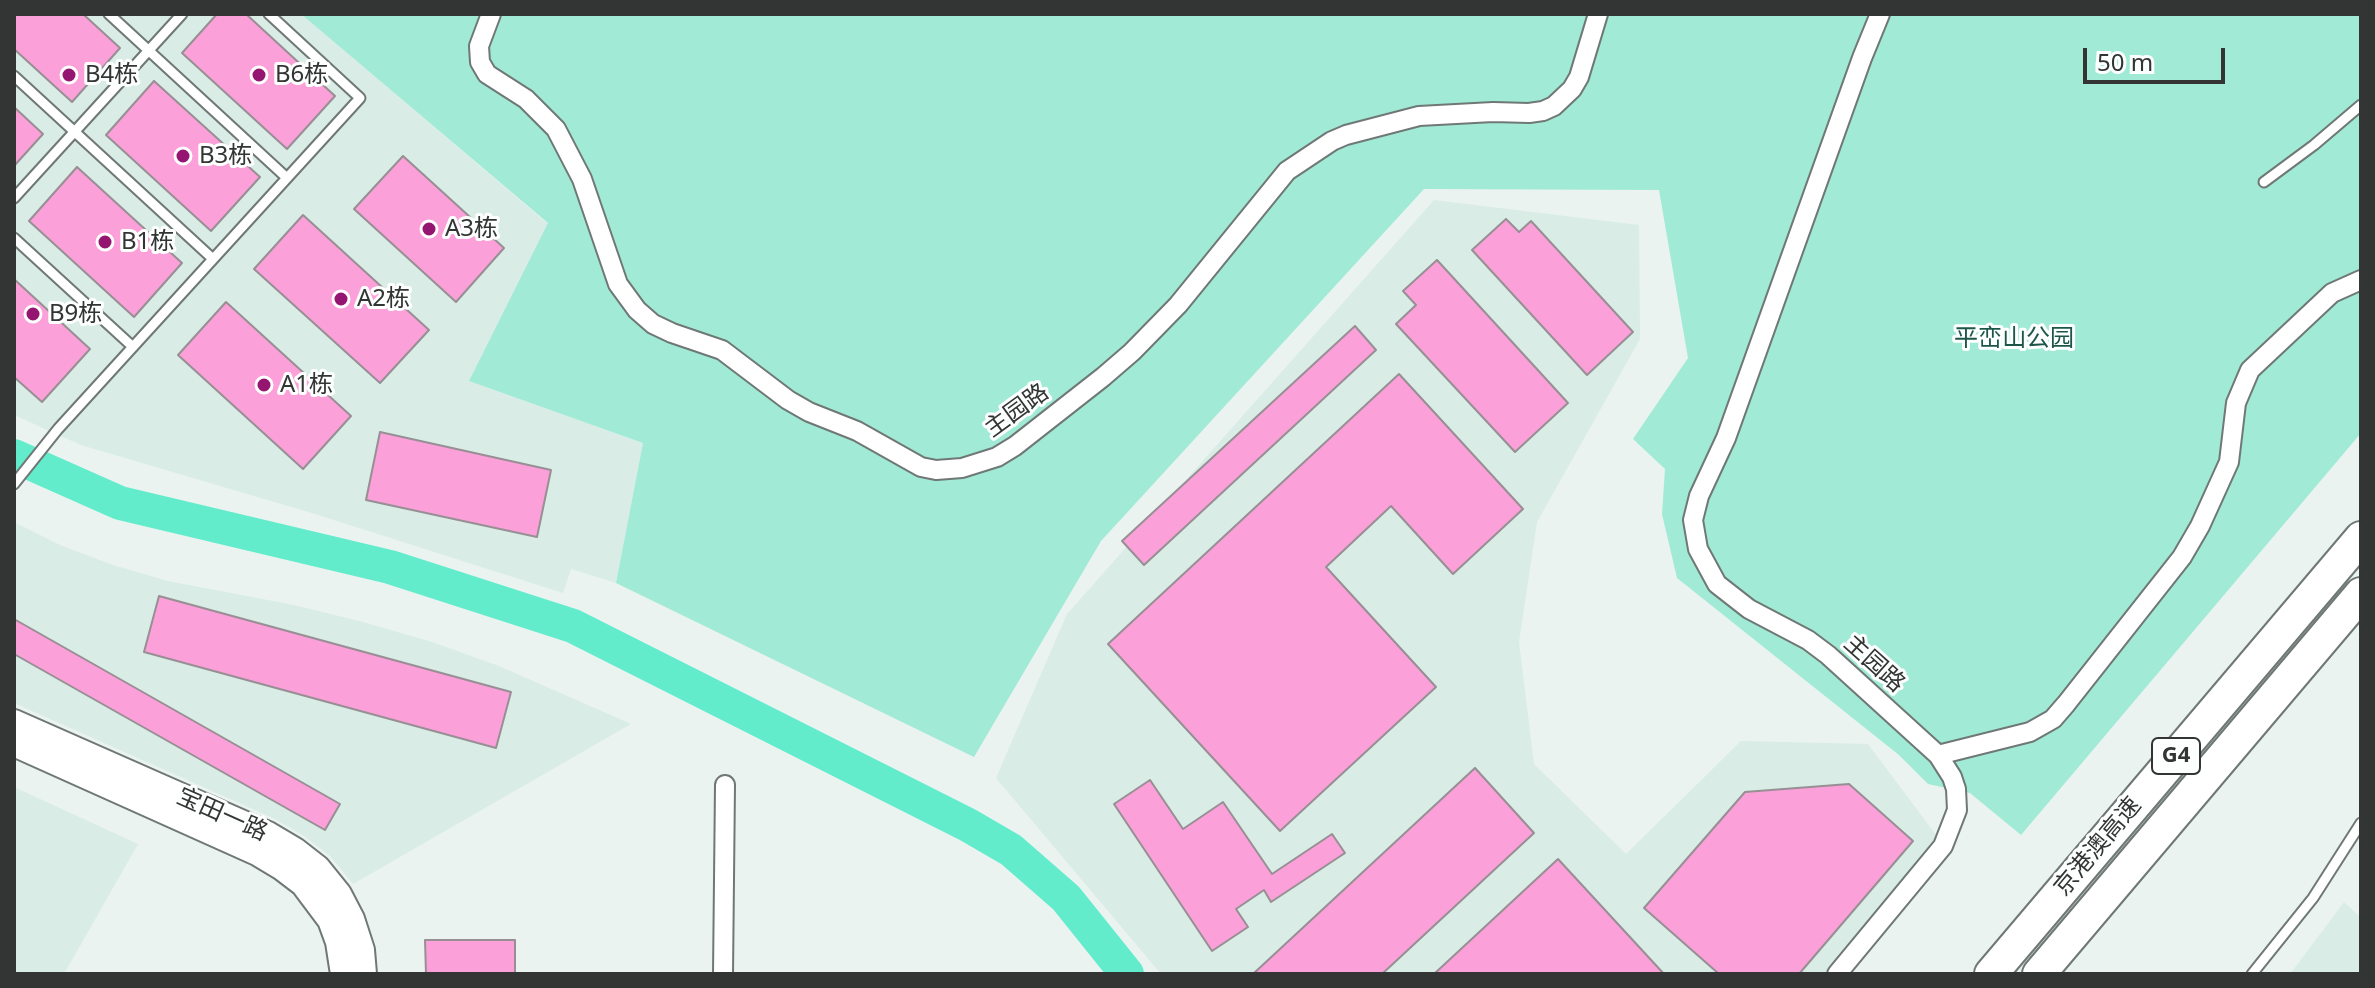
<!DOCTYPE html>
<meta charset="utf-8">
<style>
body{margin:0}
#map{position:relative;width:2375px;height:988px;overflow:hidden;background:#eaf3f0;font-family:"Noto Sans",sans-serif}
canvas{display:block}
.frame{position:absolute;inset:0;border:16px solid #323534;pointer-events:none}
.scale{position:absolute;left:2083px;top:48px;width:142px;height:36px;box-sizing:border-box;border:4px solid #323534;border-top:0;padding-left:10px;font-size:24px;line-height:28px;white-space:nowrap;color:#323534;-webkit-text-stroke:6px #fdfffe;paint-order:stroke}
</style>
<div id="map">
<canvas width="2375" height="988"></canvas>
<div class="frame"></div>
<div class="scale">50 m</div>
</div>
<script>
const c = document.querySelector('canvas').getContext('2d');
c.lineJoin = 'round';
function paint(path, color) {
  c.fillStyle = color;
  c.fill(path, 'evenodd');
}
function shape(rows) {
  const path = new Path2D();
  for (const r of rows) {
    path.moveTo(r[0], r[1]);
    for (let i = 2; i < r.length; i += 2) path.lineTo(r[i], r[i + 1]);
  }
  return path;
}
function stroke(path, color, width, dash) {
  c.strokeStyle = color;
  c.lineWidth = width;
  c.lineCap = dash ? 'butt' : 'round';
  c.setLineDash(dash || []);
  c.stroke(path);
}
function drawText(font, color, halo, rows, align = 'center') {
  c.font = font + ' "Noto Sans","Noto Sans SC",sans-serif';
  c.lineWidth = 6;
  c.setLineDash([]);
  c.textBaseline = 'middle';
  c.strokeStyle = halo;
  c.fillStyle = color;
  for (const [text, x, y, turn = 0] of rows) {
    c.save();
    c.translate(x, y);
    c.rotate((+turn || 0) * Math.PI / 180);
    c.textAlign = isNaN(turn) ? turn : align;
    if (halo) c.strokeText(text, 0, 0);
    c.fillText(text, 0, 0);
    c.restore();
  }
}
const built = shape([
 [14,14,301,14,548,224,469,381,643,443,616,583,571,569,563,593,315,514,81,445,14,415],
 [1434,200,1639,225,1640,339,1537,522,1519,642,1534,764,1626,854,1741,741,1868,744,1948,851,1851,974,1161,974,996,778,1067,614],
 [14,522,60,545,113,565,168,581,294,605,363,622,432,642,499,666,631,724,353,884,330,856,304,836,275,819,14,703],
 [14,787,138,844,64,974,14,974],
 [2344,902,2361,918,2361,974,2290,974]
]);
const green = shape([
 [301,14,2361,14,2361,433,2021,835,1970,793,1928,784,1899,755,1677,578,1662,514,1665,469,1633,439,1688,358,1659,190,1424,189,1101,541,974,757,616,583,643,443,469,381,548,223]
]);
const river = shape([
 [14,456,120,503,390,567,573,626,968,825,1011,850,1066,898,1127,974]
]);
const building = shape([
 [14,14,83,14,120,48,72,102,14,49,14,14],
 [217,14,246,14,335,96,287,149,182,53,217,14],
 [154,81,260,177,211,231,106,135,154,81],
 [14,107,43,134,14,166,14,107],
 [403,156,504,248,456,302,354,209,403,156],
 [77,167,182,263,134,317,29,221,77,167],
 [303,215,429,330,380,383,254,269,303,215],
 [1506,219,1519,232,1531,221,1633,332,1587,375,1472,250,1506,219],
 [1437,260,1568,403,1515,452,1396,324,1416,305,1403,291,1437,260],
 [14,279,90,349,42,402,14,377,14,279],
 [226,302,351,416,303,469,178,355,226,302],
 [1355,326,1376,350,1144,565,1122,541,1355,326],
 [1399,374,1523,509,1453,574,1391,506,1326,567,1436,687,1280,831,1108,644,1399,374],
 [380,432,551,470,537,537,366,500,380,432],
 [159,596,511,692,496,748,144,652,159,596],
 [14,619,340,804,325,830,14,654,14,619],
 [1475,768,1534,833,1382,974,1253,974,1475,768],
 [1150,780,1183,829,1223,802,1272,874,1332,834,1345,853,1271,902,1264,890,1236,909,1248,927,1212,951,1114,804,1150,780],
 [1849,784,1913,841,1799,974,1719,974,1644,908,1745,792,1849,784],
 [1558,859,1664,974,1434,974,1558,859],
 [425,940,515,940,515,974,426,974,425,940]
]);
const lane = shape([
 [109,14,287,178],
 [14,76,213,259],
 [2264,182,2314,145,2361,105],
 [14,198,182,14],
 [14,238,133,347],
 [14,484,58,429,360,98,269,14],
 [2252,974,2313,898,2361,823]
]);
const street = shape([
 [491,14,479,46,480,62,487,74,526,99,556,129,582,179,618,284,637,310,653,324,672,333,722,350,788,400,809,412,857,431,921,467,936,470,962,468,997,457,1015,446,1103,377,1132,352,1178,305,1287,171,1332,141,1346,135,1419,116,1493,112,1529,113,1543,111,1554,106,1572,89,1579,77,1598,14],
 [1938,755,2030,732,2053,719,2066,704,2182,557,2200,526,2229,462,2236,403,2250,370,2332,293,2361,280],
 [723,974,725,785],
 [1837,974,1943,846,1957,810,1956,789,1952,777,1938,755,1828,655,1808,640,1749,609,1717,584,1698,549,1693,520,1699,496,1726,438,1862,58,1880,14]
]);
const secondary = shape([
 [14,722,268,834,295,850,318,868,339,894,352,919,362,950,364,974],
 [14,744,257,853,282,868,303,884,330,920,338,942,343,974]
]);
const highway = shape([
 [1991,974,2361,538],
 [2039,974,2361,594]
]);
const markers = [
 [69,75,8,"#941670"],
 [259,75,8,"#941670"],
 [183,156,8,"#941670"],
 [429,229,8,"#941670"],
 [105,242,8,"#941670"],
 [341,299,8,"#941670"],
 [33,314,8,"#941670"],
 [264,385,8,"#941670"]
];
const shields = [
 [2176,756,48]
];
const shieldNames = [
 ["G4",2176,756]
];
const poiNames = [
 ["B4栋",85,75],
 ["B6栋",275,75],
 ["B3栋",199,156],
 ["A3栋",445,229],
 ["B1栋",121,242],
 ["A2栋",357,299],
 ["B9栋",49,314],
 ["A1栋",280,385]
];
const parkNames = [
 ["平峦山公园",2014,339]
];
const streetNames = [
 ["主园路",1017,411,-36],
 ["主园路",1874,664,42],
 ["宝田一路",222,815,24],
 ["京港澳高速",2098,847,-50]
];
paint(built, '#d9ece6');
paint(green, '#a0ead6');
stroke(river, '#62eccc', 34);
paint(building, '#fba0d8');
stroke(building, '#978f94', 2);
stroke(lane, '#6f7875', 13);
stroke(street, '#6f7875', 22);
stroke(secondary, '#6f7875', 28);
stroke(highway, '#6f7875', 36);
stroke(lane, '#fff', 9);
stroke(street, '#fff', 18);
stroke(secondary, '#fff', 24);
stroke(highway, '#fff', 32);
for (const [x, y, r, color] of markers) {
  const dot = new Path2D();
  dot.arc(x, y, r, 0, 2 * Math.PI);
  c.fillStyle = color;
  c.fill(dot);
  stroke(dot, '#fdfffe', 3);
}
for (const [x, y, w] of shields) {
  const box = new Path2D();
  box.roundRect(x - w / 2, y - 18, w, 36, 6);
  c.fillStyle = '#fdfffe';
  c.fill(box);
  stroke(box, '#323534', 2);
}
drawText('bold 22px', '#323534', null, shieldNames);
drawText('24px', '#323534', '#fdfffe', poiNames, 'left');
drawText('24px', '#1d5649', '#fdfffe', parkNames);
drawText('24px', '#323534', '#fdfffe', streetNames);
</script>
